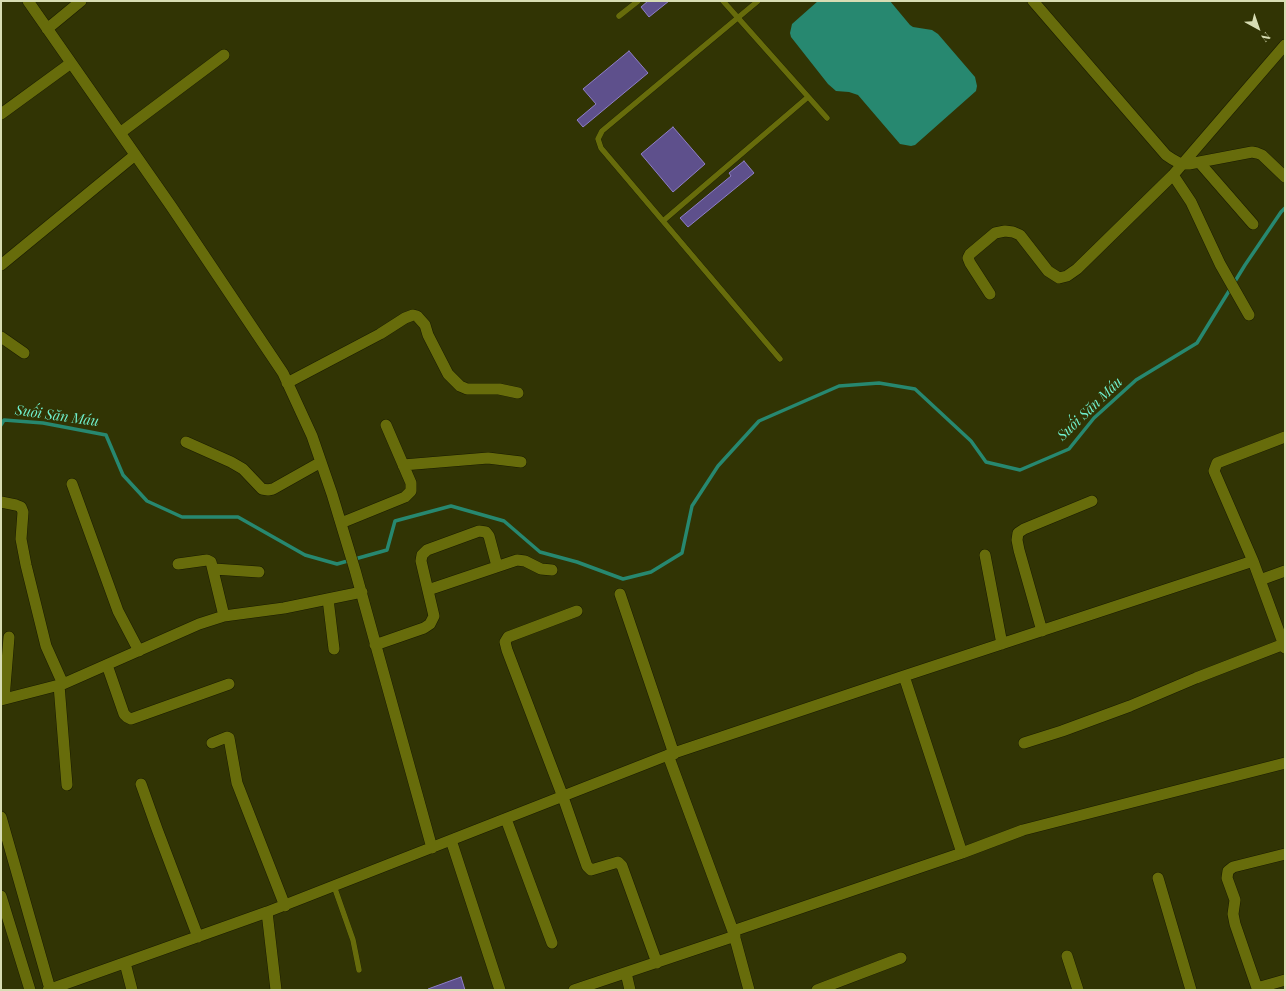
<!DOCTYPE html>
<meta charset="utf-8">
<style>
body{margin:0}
#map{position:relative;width:1286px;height:991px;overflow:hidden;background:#313404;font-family:"Playfair Display",serif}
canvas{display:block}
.frame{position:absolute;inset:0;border:2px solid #d8ddb4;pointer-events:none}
.north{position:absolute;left:1238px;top:8px;width:40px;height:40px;-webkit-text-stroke:3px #313404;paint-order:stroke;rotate:140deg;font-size:11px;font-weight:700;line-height:16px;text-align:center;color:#d8ddb4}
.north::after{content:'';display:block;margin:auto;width:14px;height:18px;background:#d8ddb4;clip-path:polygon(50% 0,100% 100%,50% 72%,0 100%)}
</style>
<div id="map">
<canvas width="1286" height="991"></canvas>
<div class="frame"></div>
<div class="north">N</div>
</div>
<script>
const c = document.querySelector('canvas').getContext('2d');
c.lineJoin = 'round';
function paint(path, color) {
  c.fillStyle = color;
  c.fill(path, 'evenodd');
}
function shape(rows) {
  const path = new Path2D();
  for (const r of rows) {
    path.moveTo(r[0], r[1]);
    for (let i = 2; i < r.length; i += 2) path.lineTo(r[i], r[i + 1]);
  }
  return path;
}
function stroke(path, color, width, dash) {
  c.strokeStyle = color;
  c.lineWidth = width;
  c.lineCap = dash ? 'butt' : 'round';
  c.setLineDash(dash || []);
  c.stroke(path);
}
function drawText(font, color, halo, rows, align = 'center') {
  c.font = font + ' "Playfair Display",serif';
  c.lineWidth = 3;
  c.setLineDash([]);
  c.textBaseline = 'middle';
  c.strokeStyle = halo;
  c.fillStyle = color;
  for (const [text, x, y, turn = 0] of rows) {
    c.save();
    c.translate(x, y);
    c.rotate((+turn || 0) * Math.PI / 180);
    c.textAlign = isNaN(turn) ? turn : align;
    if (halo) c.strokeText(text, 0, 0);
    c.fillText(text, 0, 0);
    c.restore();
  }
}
const water = shape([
 [818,1,890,1,910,25,913,27,932,30,938,34,975,77,977,86,976,91,915,145,911,146,900,144,858,95,849,92,836,91,828,84,791,37,790,33,792,24]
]);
const stream = shape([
 [1,425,4,420,43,423,106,435,123,475,147,501,182,517,238,517,305,555,337,564,387,550,395,521,451,506,504,521,540,552,577,562,623,579,651,572,682,553,692,506,718,466,759,421,839,386,879,383,915,389,971,441,986,462,1020,470,1069,449,1094,418,1136,380,1197,343,1245,265,1281,212,1285,208]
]);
const building = shape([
 [648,1,669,1,649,17,641,7,648,1],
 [629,51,648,73,583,127,577,120,596,104,583,89,629,51],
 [673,127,705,164,673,192,641,154,673,127],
 [744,161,754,173,688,227,680,218,731,176,729,173,744,161],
 [461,977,465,990,428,990,428,989,461,977]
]);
const lane = shape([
 [723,1,827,118],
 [758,1,602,131,598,139,601,148,780,359],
 [619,16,638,1],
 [663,221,808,97],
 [334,886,353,940,359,970]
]);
const street = shape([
 [28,1,171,206,283,373,312,436,332,494,355,570,432,848],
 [1033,1,1166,155,1172,159,1181,164,1189,164,1252,152,1257,153,1262,155,1285,177],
 [47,29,81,1],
 [1,114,71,63],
 [120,133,224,55],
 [1199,162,1253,224],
 [1173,175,1191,202,1220,264,1249,315],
 [1,265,135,155],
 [990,294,970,263,968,258,970,254,995,233,1005,231,1013,232,1020,235,1048,271,1059,278,1067,276,1077,269,1173,175,1285,45],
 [1,337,24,353],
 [287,383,380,334,405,318,413,315,417,316,425,325,428,335,448,374,460,386,467,389,499,389,518,393],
 [1285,437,1217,463,1214,471,1253,561,1285,648],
 [186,442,231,462,243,469,262,489,268,490,273,489,321,462],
 [403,465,488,458,521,462],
 [72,484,118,611,139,651],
 [1,502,16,505,21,507,23,512,21,539,26,565,46,646,63,684],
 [341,523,405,497,411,491,411,483,386,425],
 [985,555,1002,644],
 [178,564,207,560,211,562,224,616],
 [214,569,259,572],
 [1260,580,1285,571],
 [428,590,517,560,525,561,541,569,552,570],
 [620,594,674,754],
 [328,599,334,649],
 [577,611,508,637,505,642,507,650,563,797,587,866,591,870,618,862,622,866,657,963],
 [1042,631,1019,550,1017,540,1018,533,1024,529,1092,501],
 [375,645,424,628,430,624,434,616,421,561,422,555,427,550,479,531,486,532,489,536,497,566],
 [107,665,124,714,127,717,131,719,229,684],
 [904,676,962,853],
 [59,685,67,785],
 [4,699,9,637],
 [1,700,63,684,199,624,224,616,284,608,362,592],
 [212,743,227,737,229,738,237,783,285,906],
 [1024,743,1062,731,1130,706,1196,678,1284,644],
 [668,755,733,931,749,990],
 [141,784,157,829,198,937],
 [1,817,50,989],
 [506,819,552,943],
 [451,840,500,990],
 [1158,878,1191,990],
 [1,896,30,990],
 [267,912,276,990],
 [733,931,962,853,1023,830,1285,763],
 [1067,956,1078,990],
 [125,963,132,990],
 [626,973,630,990],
 [1257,988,1235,924,1233,914,1235,900,1227,878,1228,871,1233,867,1285,854],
 [48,990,267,912,668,755,904,676,1253,561],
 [574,990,735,936],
 [817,990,901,958],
 [1258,990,1257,988,1285,980]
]);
const waterNames = [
 ["Suối Săn Máu",1090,409,-44],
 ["Suối Săn Máu",57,416,8]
];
paint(water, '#278870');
stroke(stream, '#278870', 3.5);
paint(building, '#5e508c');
stroke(building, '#8f7fc9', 1);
stroke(lane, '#191b02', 6);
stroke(street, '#191b02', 12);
stroke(lane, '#676c0b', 5.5);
stroke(street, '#676c0b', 11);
drawText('italic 14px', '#70f0cd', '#313404', waterNames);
</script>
